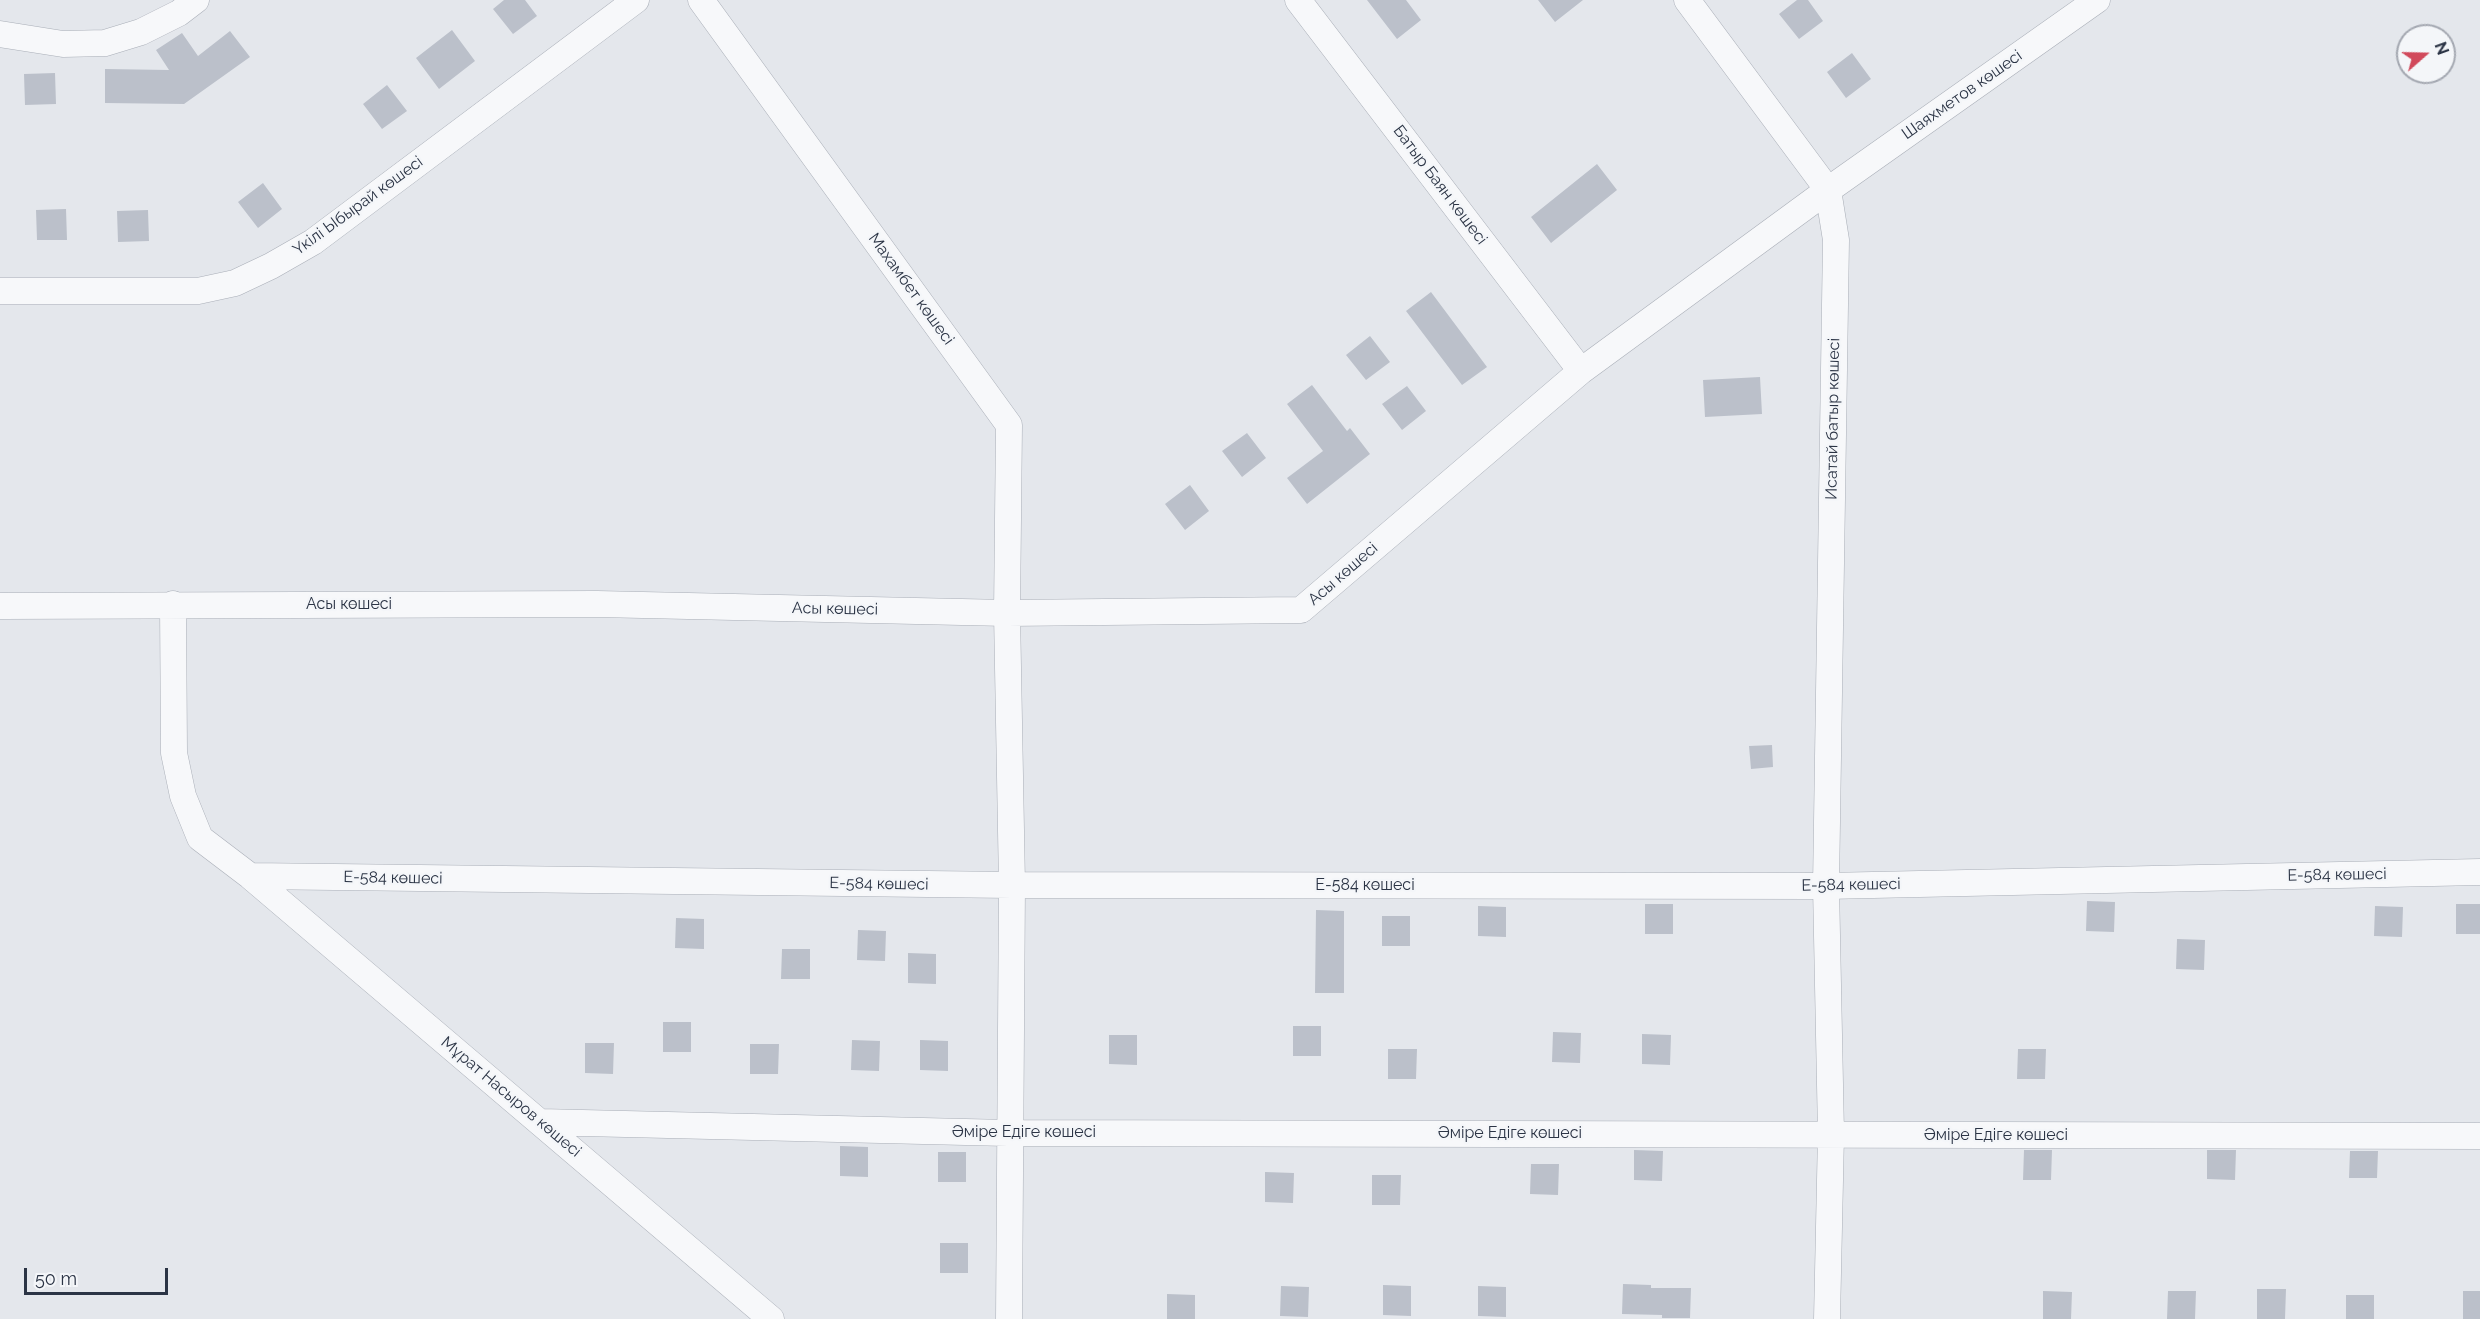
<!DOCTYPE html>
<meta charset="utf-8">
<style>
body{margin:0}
#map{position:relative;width:2480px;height:1319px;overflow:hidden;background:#e4e7ec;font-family:Raleway,sans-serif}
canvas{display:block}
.north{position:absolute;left:2396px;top:24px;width:60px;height:60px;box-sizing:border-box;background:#f4f6f9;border:2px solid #a4a8b1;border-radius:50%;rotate:70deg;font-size:16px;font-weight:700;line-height:24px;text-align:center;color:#2b3445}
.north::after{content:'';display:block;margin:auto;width:21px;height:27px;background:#d1495b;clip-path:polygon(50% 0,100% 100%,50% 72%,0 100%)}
.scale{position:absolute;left:24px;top:1268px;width:144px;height:27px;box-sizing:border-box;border:3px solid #2b3445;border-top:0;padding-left:8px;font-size:18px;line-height:21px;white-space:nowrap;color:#2b3445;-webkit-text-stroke:4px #f4f6f9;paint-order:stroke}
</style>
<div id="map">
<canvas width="2480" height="1319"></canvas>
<div class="north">N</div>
<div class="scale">50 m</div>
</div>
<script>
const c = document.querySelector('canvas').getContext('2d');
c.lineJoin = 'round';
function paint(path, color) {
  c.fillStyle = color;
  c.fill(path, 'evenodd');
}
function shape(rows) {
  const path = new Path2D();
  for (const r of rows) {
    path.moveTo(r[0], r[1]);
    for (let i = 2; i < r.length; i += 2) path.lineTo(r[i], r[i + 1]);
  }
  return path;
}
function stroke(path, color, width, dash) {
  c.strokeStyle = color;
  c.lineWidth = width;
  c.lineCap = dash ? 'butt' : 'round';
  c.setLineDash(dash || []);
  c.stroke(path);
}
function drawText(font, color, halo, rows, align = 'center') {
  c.font = font + ' Raleway,sans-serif';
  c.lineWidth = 4.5;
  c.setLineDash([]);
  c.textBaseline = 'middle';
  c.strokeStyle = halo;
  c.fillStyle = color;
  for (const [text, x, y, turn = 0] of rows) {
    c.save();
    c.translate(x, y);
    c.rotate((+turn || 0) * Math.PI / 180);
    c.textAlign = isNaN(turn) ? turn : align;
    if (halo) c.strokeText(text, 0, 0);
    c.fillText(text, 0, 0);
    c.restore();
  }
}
const building = shape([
 [504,0,525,0,537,16,513,34,493,9],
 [1367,0,1406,0,1421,20,1397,39],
 [1538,0,1583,0,1555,22],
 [1797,0,1808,0,1823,21,1799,39,1779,14],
 [452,30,475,61,439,89,416,58],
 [230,31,250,57,184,104,105,103,105,69,169,70,156,50,182,33,198,56],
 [1852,53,1871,79,1846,98,1827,72],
 [55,73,56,104,25,105,24,74],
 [387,85,407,111,382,129,363,104],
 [1597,164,1617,190,1551,243,1531,217],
 [263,183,282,209,258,228,238,202],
 [66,209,67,240,37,240,36,210],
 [148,210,149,241,118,242,117,211],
 [1431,292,1487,367,1462,385,1406,311],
 [1370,336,1390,362,1366,380,1346,355],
 [1760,377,1762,414,1705,417,1703,380],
 [1312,385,1347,431,1350,428,1370,454,1307,504,1287,478,1323,451,1287,404],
 [1407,386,1426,411,1402,430,1382,404],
 [1247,433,1266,458,1242,477,1222,451],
 [1190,485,1209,511,1185,530,1165,504],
 [1772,745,1773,767,1751,769,1749,746],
 [2087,901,2115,902,2114,932,2086,931],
 [1645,904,1673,904,1673,934,1645,934],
 [2456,904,2480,904,2480,934,2456,934],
 [1478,906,1506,907,1506,937,1478,936],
 [2375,906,2403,907,2402,937,2374,936],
 [1316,910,1344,911,1344,993,1315,993],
 [1382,916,1410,916,1410,946,1382,946],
 [676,918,704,919,704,949,675,948],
 [858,930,886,931,885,961,857,960],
 [2177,939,2205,940,2204,970,2176,969],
 [782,949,810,949,810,979,781,979],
 [908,953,936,954,936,984,908,983],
 [663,1022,691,1022,691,1052,663,1052],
 [1293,1026,1321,1026,1321,1056,1293,1056],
 [1553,1032,1581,1033,1580,1063,1552,1062],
 [1642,1034,1671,1035,1670,1065,1642,1064],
 [1109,1035,1137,1035,1137,1065,1109,1064],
 [852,1040,880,1041,879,1071,851,1070],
 [920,1040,948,1041,948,1071,920,1070],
 [585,1043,614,1043,613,1074,585,1073],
 [750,1044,779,1044,778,1074,750,1074],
 [1388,1049,1417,1049,1416,1079,1388,1079],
 [2018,1049,2046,1049,2045,1079,2017,1079],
 [840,1146,868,1147,868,1177,840,1176],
 [1634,1150,1663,1151,1662,1181,1634,1180],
 [2024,1150,2052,1150,2051,1180,2023,1180],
 [2207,1150,2236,1150,2235,1180,2207,1179],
 [2350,1151,2378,1151,2377,1178,2349,1178],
 [938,1152,966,1152,966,1182,938,1182],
 [1531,1164,1559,1164,1558,1195,1530,1194],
 [1265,1172,1294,1173,1293,1203,1265,1202],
 [1372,1175,1401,1175,1400,1205,1372,1205],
 [940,1243,968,1243,968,1273,940,1273],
 [1623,1284,1651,1285,1651,1288,1691,1288,1690,1318,1662,1318,1662,1315,1622,1314],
 [1383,1285,1411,1286,1411,1316,1383,1315],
 [1281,1286,1309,1287,1308,1317,1280,1316],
 [1478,1286,1506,1287,1506,1317,1478,1316],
 [2257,1289,2286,1289,2285,1319,2257,1319],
 [2043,1291,2072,1292,2071,1319,2043,1319],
 [2168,1291,2196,1291,2195,1319,2167,1319],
 [2463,1291,2480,1291,2480,1319,2463,1319],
 [1167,1294,1195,1295,1195,1319,1167,1319],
 [2346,1295,2374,1295,2374,1319,2346,1319]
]);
const minor = shape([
 [701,0,1009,425,1007,613,1012,885,1009,1319],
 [1298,0,1581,371],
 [1687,0,1828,190,1836,240,1826,886,1831,1134,1827,1319],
 [0,34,63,44,105,43,141,32,179,13,196,0],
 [0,291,198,291,235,283,271,266,313,242,636,0],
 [173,604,174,753,183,796,200,838,250,876,771,1319],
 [0,606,597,604,1007,613,1301,610,1581,371,1828,190,2097,0],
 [250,876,1012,885,1826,886,2480,872],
 [540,1122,1008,1133,2480,1136]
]);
const streetNames = [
 ["Шаяхметов көшесі",1962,95,-35],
 ["Батыр Баян көшесі",1440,185,53],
 ["Үкілі Ыбырай көшесі",358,206,-36],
 ["Махамбет көшесі",911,289,54],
 ["Исатай батыр көшесі",1833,419,-89],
 ["Асы көшесі",1343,574,-41],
 ["Асы көшесі",349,604],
 ["Асы көшесі",835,609,1],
 ["Е-584 көшесі",2337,875,-1],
 ["Е-584 көшесі",393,878,1],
 ["Е-584 көшесі",879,884,1],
 ["Е-584 көшесі",1365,885],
 ["Е-584 көшесі",1851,885,-1],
 ["Мұрат Насыров көшесі",511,1097,40],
 ["Әміре Едіге көшесі",1024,1132],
 ["Әміре Едіге көшесі",1510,1133],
 ["Әміре Едіге көшесі",1996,1135]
];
paint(building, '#bbc0ca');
stroke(minor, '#a9aeb7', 27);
stroke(minor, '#f7f8fa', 26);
drawText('16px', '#2b3445', '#f4f6f9', streetNames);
</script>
